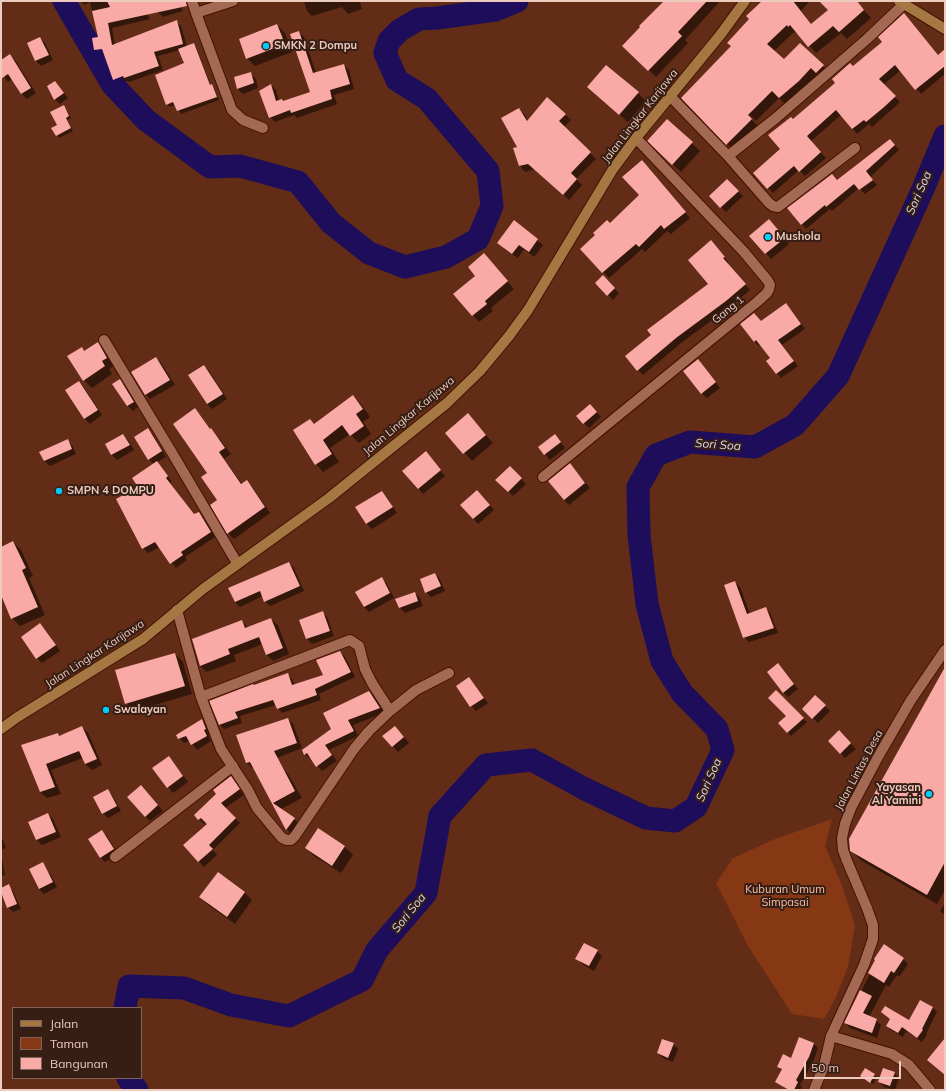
<!DOCTYPE html>
<style>
body{margin:0}
#map{position:relative;width:946px;height:1091px;overflow:hidden;background:#622c16;font-family:Mulish,sans-serif}
canvas{display:block}
.frame{position:absolute;inset:0;border:2px solid #edcbbe;pointer-events:none}
.legend{position:absolute;left:12px;top:1007px;width:130px;height:72px;box-sizing:border-box;background:#361e14;border:1px solid #7f6358;margin:0;padding:5px 7px;list-style:none;font-size:12px;color:#edcbbe}
.legend li{display:flex;align-items:center;gap:8px;height:20px}
.legend b{width:20px;border:1px solid #7f6358}
.scale{position:absolute;left:804px;top:1061px;width:97px;height:18px;box-sizing:border-box;border:2px solid #edcbbe;border-top:0;padding-left:5px;font-size:12px;line-height:14px;white-space:nowrap;color:#edcbbe;-webkit-text-stroke:3px #361e14;paint-order:stroke}
</style>
<div id="map">
<canvas width="946" height="1091"></canvas>
<div class="frame"></div>
<ul class="legend">
<li><b style="height:5px;background:#a47743"></b>Jalan</li>
<li><b style="height:11px;background:#863714"></b>Taman</li>
<li><b style="height:11px;background:#f9a9a6"></b>Bangunan</li>
</ul>
<div class="scale">50 m</div>
</div>
<script>
const c = document.querySelector('canvas').getContext('2d');
c.lineJoin = 'round';
function paint(path, color) {
  c.fillStyle = color;
  c.fill(path, 'evenodd');
}
function shape(rows) {
  const path = new Path2D();
  for (const r of rows) {
    path.moveTo(r[0], r[1]);
    for (let i = 2; i < r.length; i += 2) path.lineTo(r[i], r[i + 1]);
  }
  return path;
}
function stroke(path, color, width, dash) {
  c.strokeStyle = color;
  c.lineWidth = width;
  c.lineCap = dash ? 'butt' : 'round';
  c.setLineDash(dash || []);
  c.stroke(path);
}
function drawText(font, color, halo, rows, align = 'center') {
  c.font = font + ' Mulish,sans-serif';
  c.lineWidth = 4;
  c.setLineDash([]);
  c.textBaseline = 'middle';
  c.strokeStyle = halo;
  c.fillStyle = color;
  for (const [text, x, y, turn = 0] of rows) {
    c.save();
    c.translate(x, y);
    c.rotate((+turn || 0) * Math.PI / 180);
    c.textAlign = isNaN(turn) ? turn : align;
    if (halo) c.strokeText(text, 0, 0);
    c.fillText(text, 0, 0);
    c.restore();
  }
}
const green = shape([
 [832,819,825,846,842,885,855,925,848,967,836,997,824,1019,792,1014,748,946,716,883,733,858,775,839]
]);
const shadow = shape([
 [81,1,140,1,150,19,112,28,115,45,176,21,181,26,187,47,194,44,196,47,211,86,214,88,219,100,181,114,176,105,170,107,167,104,186,64,180,50,158,56,163,70,129,82,128,81,118,84,114,79,105,53,100,54,95,50,99,37,90,2,84,5],
 [154,1,179,1,183,11,163,17,158,12],
 [304,1,362,1,360,2,362,9,348,14,342,7,312,16,307,11],
 [666,1,720,1,685,40,688,43,656,77,624,46],
 [766,1,810,1,801,11,812,25,830,10,820,1,856,1,871,18,847,39,841,33,816,53,797,32,796,33,794,32,774,51,784,61,800,44,830,73,786,105,779,98,756,121,750,115,748,116,759,127,734,151,682,98,732,46],
 [277,25,285,33,292,52,255,66,247,58],
 [299,32,304,37,316,73,344,65,349,70,354,89,334,95,337,104,297,118,294,115,275,122,270,117,271,85,276,90,279,101,284,102,311,93],
 [40,38,45,43,53,60,41,66,36,61,28,43],
 [945,52,945,74,921,94,901,70,883,85,900,102,888,113,872,127,869,124,857,134,841,115,811,141,826,158,805,176,799,170,773,193,768,188,793,120,854,68,938,56],
 [10,55,15,60,36,93,27,99,22,94,13,79,8,82,1,74,1,61],
 [251,74,256,79,258,88,243,94,238,89,235,78],
 [55,82,68,98,60,104,55,99],
 [638,93,646,101,628,122,596,95],
 [64,106,71,118,67,120,73,131,59,138,53,128,58,125],
 [519,109,525,115,528,121,565,114,571,120,564,127,596,159,576,179,582,185,569,200,535,169,525,172,520,166,515,149,518,148],
 [667,120,700,151,681,172,649,141],
 [895,145,899,150,870,177,877,185,865,194,859,188,832,211,830,209,806,229,802,224,838,181],
 [647,167,690,218,671,234,667,231,645,252,642,249,609,278,603,272,610,224,640,195],
 [727,180,743,196,726,212,710,196],
 [514,222,543,245,534,257,524,249,518,258,503,248],
 [774,226,789,244,771,259,751,236],
 [716,247,729,263,727,264,750,290,731,306,681,343,643,375,638,370,652,335,709,284],
 [484,254,514,289,491,308,493,311,479,322,454,294,476,276],
 [603,277,619,293,613,300,597,283],
 [786,304,805,329,782,345,798,366,781,378,777,373,771,358,761,345,759,346,754,341,761,322],
 [98,343,105,351,114,366,109,369,112,374,92,388,84,380,81,348,85,352],
 [156,358,161,363,175,385,150,399,145,394],
 [702,365,720,388,707,398,702,393],
 [204,366,209,371,227,399,212,409,207,404],
 [120,380,125,385,138,407,133,411,128,406,113,384],
 [79,382,84,387,102,415,90,424,85,419],
 [353,396,361,404,370,417,363,422,371,434,359,443,350,434,330,448,339,462,323,472,316,464,310,420,315,425],
 [195,410,201,416,211,430,217,436,231,454,224,459,243,485,247,482,253,488,270,513,234,539,228,533,208,473],
 [595,410,601,417,589,428,584,423],
 [468,415,493,443,472,461,447,433],
 [148,430,153,435,166,457,157,462,172,482,170,483,194,515,199,513,204,518,215,537,185,557,187,560,176,568,160,547,148,553,143,548,140,487,154,464,149,459,135,437],
 [123,435,128,440,134,450,117,460,112,455],
 [555,435,565,448,550,460,539,447],
 [67,440,72,445,76,454,50,466,44,461,41,452],
 [430,458,445,476,423,494,404,471],
 [510,467,526,484,513,496,497,480],
 [575,470,590,488,569,505,564,500],
 [382,492,387,497,397,513,372,529,367,524,357,508],
 [482,496,494,510,478,524,461,505],
 [13,542,21,550,33,576,29,578,45,615,20,626,12,618,1,592,1,548],
 [289,563,294,568,304,591,270,606,265,601,263,596,240,607,235,602],
 [435,574,440,579,445,591,431,597,426,592],
 [382,579,387,584,394,598,369,612,364,607],
 [735,582,740,587,750,614,765,608,770,613,778,633,749,642,744,637],
 [415,593,420,598,423,606,405,613,400,608],
 [322,612,327,617,334,636,312,644,307,639,300,620],
 [271,619,278,625,289,654,273,661,266,654,263,644,234,655,236,661,207,672,200,666,242,621,248,628],
 [40,624,45,629,60,651,42,663,37,658],
 [340,652,345,657,355,677,319,694,321,700,282,713,276,705,240,716,242,723,224,729,219,724,254,686,287,674,292,679,295,686,325,676],
 [175,654,183,662,192,694,134,711,126,703],
 [783,670,798,689,788,697,783,692],
 [945,671,945,890,937,904,862,861,851,851],
 [469,678,488,703,476,711,471,706],
 [776,691,807,722,791,736,787,732,788,716],
 [369,692,374,697,384,713,353,725,358,736,329,750,337,761,322,771,311,758,310,759,305,754,332,730],
 [815,696,830,711,818,723,803,709],
 [288,719,293,724,302,748,252,768,247,763],
 [202,720,207,725,211,734,208,735,211,741,197,750,190,741,184,743,179,738],
 [82,727,88,733,102,765,92,770,85,764,83,758,51,770,61,794,47,798,40,792,22,746,58,734,60,736],
 [400,732,409,743,398,752,384,736],
 [839,732,856,749,845,758,829,741],
 [173,762,188,782,173,793,154,768],
 [281,767,288,774,302,798,281,809,294,819,301,826,294,836,287,830,260,778],
 [231,777,244,795,225,808,240,823,213,850,217,855,204,867,185,846,209,824,206,822,204,824,199,819],
 [107,790,112,795,121,811,108,818,103,813],
 [146,791,163,811,150,821,145,816],
 [48,814,53,819,61,837,42,845,37,840,30,822],
 [318,829,345,847,353,855,341,873,314,856,306,848],
 [102,831,107,836,118,854,105,862,100,857],
 [1,835,6,848,1,850],
 [1,854,5,875,1,876],
 [46,870,51,875,57,887,44,894,39,889,33,876],
 [8,886,13,891,21,909,13,912,8,907,1,890],
 [245,893,252,900,235,924,208,905,201,897],
 [945,903,945,915,940,911],
 [597,951,602,956,594,971,582,964,577,959],
 [903,959,908,964,899,977,897,975,889,987,886,985,869,1017,876,1020,881,1025,877,1038,850,1028,845,1023,877,960],
 [919,1001,932,1007,937,1012,926,1034,927,1035,922,1042,906,1031,903,1037,891,1030,887,1026,909,1021],
 [800,1038,814,1044,818,1048,813,1062,800,1085,802,1087,800,1090,788,1090,776,1081,782,1071,778,1067,791,1060],
 [673,1044,678,1049,673,1062,663,1058,658,1053],
 [865,1069,877,1077,873,1084,861,1076],
 [894,1073,899,1078,895,1090,884,1087,879,1081]
]);
const river = shape([
 [64,1,112,84,146,120,210,167,240,166,298,182,331,223,369,253,405,267,446,257,478,239,492,206,488,171,427,99,397,80,385,53,389,41,400,30,419,19,437,18,495,10,517,1],
 [125,1008,129,986,184,988,231,1005,289,1016,362,980,377,950,426,893,440,816,486,765,532,760,585,789,646,818,675,821,696,807,723,750,717,729,682,693,662,661,647,604,639,535,638,487,656,455,690,442,755,447,795,425,838,376,923,189,945,136],
 [128,1078,137,1090]
]);
const building = shape([
 [107,1,186,1,187,6,108,23,112,45,177,20,183,44,154,52,159,66,124,78,123,76,113,80,102,49,94,50,92,38,98,37,92,11,110,7],
 [664,1,707,1,678,32,682,36,648,71,622,46,640,27,639,26],
 [762,1,793,1,811,24,828,10,819,1,857,1,864,10,839,32,833,26,808,47,790,25,788,27,787,25,767,44,784,59,800,43,824,65,816,73,811,68,799,81,779,98,772,91,748,115,752,119,726,145,681,98,731,46,727,43,749,19,746,16],
 [904,13,938,55,945,49,945,66,915,90,895,65,879,79,896,96,883,108,866,122,864,120,852,129,836,110,807,136,821,152,799,172,794,166,767,189,753,173,780,149,768,135,791,117,793,119,835,83,832,79,850,63,853,66,882,42,878,37],
 [277,24,285,44,246,59,239,39],
 [299,31,313,73,344,64,350,84,330,90,332,99,291,113,290,110,269,118,259,91,271,84,276,101,282,99,283,101,310,92,290,34],
 [40,37,49,55,35,61,27,43],
 [194,43,210,85,212,84,217,97,177,111,173,102,166,105,155,75,184,63,178,49],
 [10,54,31,88,21,94,8,74,1,79,1,60],
 [606,65,639,92,619,115,587,87],
 [251,72,254,83,237,89,234,77],
 [55,81,64,93,54,100,47,86],
 [547,97,566,114,559,121,591,152,571,173,577,179,563,195,528,164,519,166,513,148,517,147,501,118,519,108,527,121],
 [64,105,69,116,66,118,71,128,56,136,51,128,57,125,50,112],
 [667,119,693,142,672,165,647,141],
 [890,139,895,145,866,171,873,180,859,190,854,184,826,207,825,205,801,225,787,208,832,174,837,180],
 [642,160,686,212,664,229,661,225,639,247,636,244,602,273,580,249,595,235,593,233,607,220,610,223,639,195,622,177],
 [727,179,739,191,720,208,709,196],
 [769,219,785,238,765,254,749,236],
 [514,220,538,239,529,252,519,245,512,254,497,243],
 [711,240,725,257,723,258,746,284,726,301,676,338,637,371,625,356,651,335,647,330,708,284,688,260],
 [484,253,508,281,485,301,487,304,472,316,453,294,475,276,468,267],
 [603,275,615,288,607,296,595,283],
 [786,303,801,324,778,340,794,361,776,374,766,361,770,358,756,340,754,342,740,324,754,313,761,321],
 [98,342,107,358,102,361,105,366,83,381,67,356,82,347,84,351],
 [156,357,170,380,145,395,131,372],
 [698,359,716,382,701,394,683,371],
 [204,365,223,394,207,404,188,375],
 [120,379,134,402,127,406,112,384],
 [79,381,98,410,84,419,65,390],
 [353,395,363,409,356,414,364,426,350,436,342,425,323,440,332,454,315,465,293,430,310,419,314,424],
 [590,404,597,412,583,424,576,416],
 [195,408,210,429,211,428,225,448,219,452,241,484,247,480,265,507,227,534,210,505,217,500,201,477,207,473,173,424],
 [468,413,486,435,463,454,445,433],
 [148,428,162,451,148,460,134,437],
 [123,434,130,445,111,455,105,444],
 [555,434,561,442,544,455,538,447],
 [68,439,72,449,44,461,39,452],
 [426,451,441,470,418,489,402,471],
 [157,461,168,476,166,478,194,514,199,512,211,532,181,552,183,555,170,564,155,542,142,549,116,499,138,487,132,478],
 [570,463,585,483,564,500,548,481],
 [510,466,522,478,508,492,495,480],
 [477,490,490,505,473,519,460,505],
 [382,491,393,507,366,524,355,507],
 [13,541,26,568,22,570,38,607,11,619,1,595,1,547],
 [289,562,300,586,264,602,260,591,235,602,228,588],
 [435,573,441,586,425,593,420,579],
 [382,577,390,593,364,607,355,592],
 [735,581,747,614,766,607,774,628,743,638,724,585],
 [415,592,418,601,399,608,395,599],
 [323,611,330,631,306,639,299,620],
 [271,618,283,648,266,655,259,637,228,649,230,654,200,666,192,639,242,620,245,628],
 [40,623,56,645,36,659,21,637],
 [340,651,351,672,315,689,317,695,277,709,273,700,235,712,238,718,219,725,209,701,253,684,254,685,288,673,292,685,323,675,316,660],
 [175,653,185,686,125,704,115,670],
 [778,663,794,684,783,693,767,672],
 [945,667,945,862,927,895,850,851,849,839],
 [469,677,484,698,470,707,456,686],
 [776,690,804,718,787,733,778,723,786,716,768,698],
 [369,691,380,708,348,720,354,731,325,745,332,755,316,767,307,753,304,755,302,750,331,729,323,713],
 [815,695,826,705,812,719,802,709],
 [288,718,297,743,274,751,295,791,273,803,295,818,286,830,250,762,246,763,236,735],
 [202,719,206,729,204,730,207,736,191,745,186,736,178,739,176,735],
 [82,726,97,759,85,764,79,751,46,764,55,787,40,792,21,745,58,733,59,736],
 [395,726,404,737,392,747,382,736],
 [839,730,851,743,840,754,828,741],
 [169,756,183,776,167,788,152,768],
 [231,776,240,789,221,803,236,818,209,845,213,849,198,862,183,845,207,824,201,818,198,820,194,815,216,794,213,790],
 [141,785,158,805,145,817,127,797],
 [108,789,117,806,102,814,93,797],
 [48,813,56,832,36,840,28,822],
 [318,828,345,846,332,866,305,848],
 [102,830,114,849,100,858,88,839],
 [43,862,53,882,39,889,29,869],
 [218,872,245,892,227,917,199,897],
 [9,884,17,904,7,908,1,892,1,888],
 [584,943,598,950,589,966,575,959],
 [884,944,904,958,894,973,891,971,884,983,868,973,875,960,874,959],
 [860,990,872,996,863,1013,877,1019,872,1033,844,1023],
 [920,1000,933,1007,922,1029,923,1030,917,1038,902,1027,898,1033,886,1026,890,1019,881,1012,885,1006,909,1020],
 [799,1037,814,1043,809,1057,796,1080,798,1082,794,1090,789,1090,775,1082,782,1069,777,1067,783,1054,791,1058],
 [945,1038,945,1075,927,1060],
 [662,1039,674,1043,668,1058,657,1053],
 [865,1068,875,1074,870,1083,860,1076],
 [883,1068,895,1072,890,1086,878,1082]
]);
const minor = shape([
 [192,1,196,13,233,1],
 [196,13,232,110,243,120,263,128],
 [670,96,728,156,776,118,867,39,904,4],
 [728,156,769,203,773,206,778,207,855,148],
 [104,340,171,451,237,563],
 [543,477,757,302,767,293,769,289,770,285,768,281,744,252,636,138],
 [177,610,201,697,221,749,248,790,257,808,282,838,287,840,291,840,295,836,354,749,369,731,390,711,416,690,449,673],
 [201,697,350,640,359,646,365,669,372,683,390,711],
 [115,857,233,766],
 [831,1036,892,1054,909,1065,930,1090],
 [814,1090,824,1066,831,1036,864,965,873,939,873,925,867,908,847,861,843,850,842,838,845,824,851,808,878,757,911,700,945,650]
]);
const secondary = shape([
 [899,1,945,29],
 [1,729,16,718,143,639,203,589,329,498,447,403,480,371,509,336,528,310,613,169,636,138,721,34,745,1]
]);
const markers = [
 [266,46,4,"#03cbf9"],
 [768,237,4,"#03cbf9"],
 [59,491,4,"#03cbf9"],
 [106,710,4,"#03cbf9"],
 [929,794,4,"#03cbf9"]
];
const poiNames = [
 ["SMKN 2 Dompu",274,46],
 ["Mushola",776,237],
 ["SMPN 4 DOMPU",67,491],
 ["Swalayan",114,710],
 ["Yayasan",921,788,"right"],
 ["Al Yamini",921,801,"right"]
];
const streetNames = [
 ["Jalan Lingkar Karijawa",640,116,-52],
 ["Gang 1",728,310,-39],
 ["Jalan Lingkar Karijawa",409,416,-40],
 ["Jalan Lingkar Karijawa",95,654,-33],
 ["Jalan Lintas Desa",859,770,-62]
];
const parkNames = [
 ["Kuburan Umum",785,890],
 ["Simpasai",785,903]
];
const waterNames = [
 ["Sori Soa",919,193,-66],
 ["Sori Soa",718,445,4],
 ["Sori Soa",709,780,-66],
 ["Sori Soa",409,913,-51]
];
paint(green, '#863714');
paint(shadow, '#0007');
stroke(river, '#1d0d5a', 23);
paint(building, '#f9a9a6');
stroke(minor, '#410', 12);
stroke(secondary, '#410', 12);
stroke(minor, '#a46952', 10);
stroke(secondary, '#a47743', 10);
for (const [x, y, r, color] of markers) {
  const dot = new Path2D();
  dot.arc(x, y, r, 0, 2 * Math.PI);
  c.fillStyle = color;
  c.fill(dot);
  stroke(dot, '#361e14', 1.5);
}
drawText('bold 11px', '#edcbbe', '#361e14', poiNames, 'left');
drawText('11px', '#edcbbe', '#361e14', streetNames);
drawText('11px', '#f9bea7', '#361e14', parkNames);
drawText('italic 12px', '#d5d7f3', '#361e14', waterNames);
</script>
